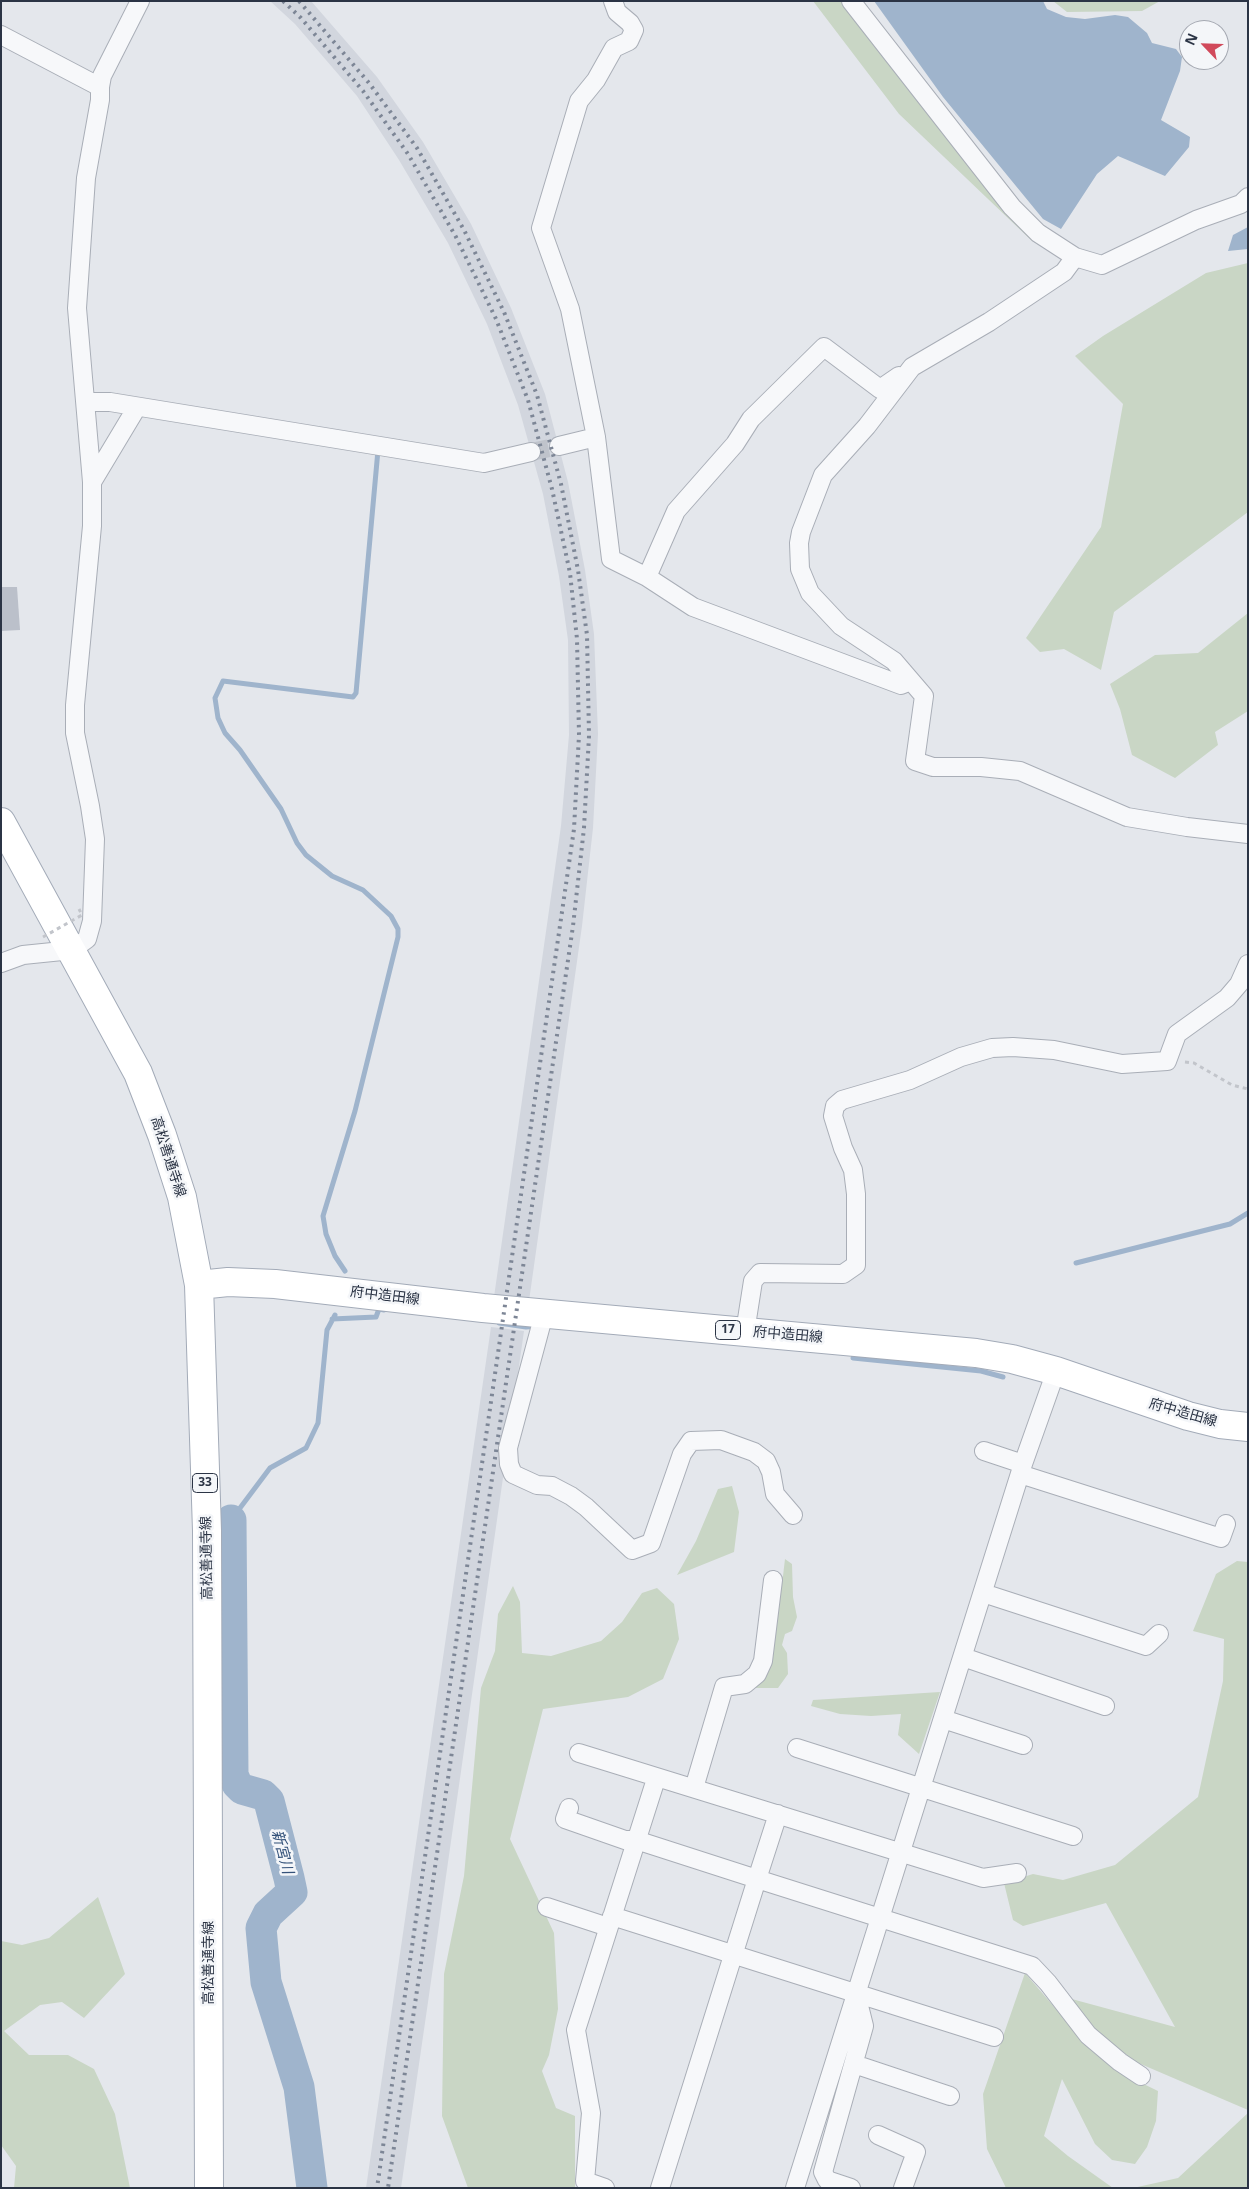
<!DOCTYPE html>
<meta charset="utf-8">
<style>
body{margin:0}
#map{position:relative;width:1249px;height:2189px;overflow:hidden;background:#e4e7ec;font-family:"Noto Sans",sans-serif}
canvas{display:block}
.frame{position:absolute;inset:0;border:2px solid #2b3445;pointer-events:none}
.north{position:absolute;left:1179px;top:20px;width:50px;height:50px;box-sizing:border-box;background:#f4f6f9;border:1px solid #a4a8b1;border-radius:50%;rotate:294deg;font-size:14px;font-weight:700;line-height:20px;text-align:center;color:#2b3445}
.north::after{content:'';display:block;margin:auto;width:18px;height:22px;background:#d1495b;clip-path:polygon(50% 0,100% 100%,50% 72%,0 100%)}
</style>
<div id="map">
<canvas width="1249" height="2189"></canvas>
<div class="frame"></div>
<div class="north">N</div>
</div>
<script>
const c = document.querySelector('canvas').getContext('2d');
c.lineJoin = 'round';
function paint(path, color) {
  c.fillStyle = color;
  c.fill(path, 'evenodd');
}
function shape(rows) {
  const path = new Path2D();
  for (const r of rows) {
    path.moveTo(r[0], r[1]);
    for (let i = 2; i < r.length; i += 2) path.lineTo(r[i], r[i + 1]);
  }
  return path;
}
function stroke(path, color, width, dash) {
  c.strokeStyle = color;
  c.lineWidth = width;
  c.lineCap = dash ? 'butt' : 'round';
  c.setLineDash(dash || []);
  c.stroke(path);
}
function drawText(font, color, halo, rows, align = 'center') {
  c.font = font + ' "Noto Sans","Noto Sans JP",sans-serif';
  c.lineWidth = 5;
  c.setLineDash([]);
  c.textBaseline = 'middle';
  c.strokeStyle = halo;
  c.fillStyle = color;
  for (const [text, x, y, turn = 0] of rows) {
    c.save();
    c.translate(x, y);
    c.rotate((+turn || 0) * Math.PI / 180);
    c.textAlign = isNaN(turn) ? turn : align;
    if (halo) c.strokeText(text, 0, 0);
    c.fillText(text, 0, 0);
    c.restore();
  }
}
const built = shape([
 [270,1,311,1,377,77,423,142,471,224,511,308,545,394,568,482,585,570,594,634,598,734,593,828,582,926,529,1301,494,1297,561,826,569,735,568,640,559,576,543,494,518,405,487,324,448,243,399,160,357,96,295,24],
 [491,1327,524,1331,427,2009,401,2188,366,2188]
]);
const green = shape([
 [813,1,844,1,1045,248,1032,241,899,114],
 [1053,1,1160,1,1142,11,1067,12],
 [1248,263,1248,512,1114,612,1101,670,1064,649,1040,652,1026,638,1101,527,1123,404,1075,356,1103,336,1206,273],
 [1248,613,1248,711,1215,732,1218,745,1175,778,1132,755,1120,709,1110,684,1155,655,1198,653],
 [732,1486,739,1512,734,1552,677,1575,696,1541,718,1489],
 [785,1559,792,1564,793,1597,797,1617,792,1631,785,1634,782,1645,787,1653,788,1674,778,1688,754,1688,783,1576],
 [1237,1561,1248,1562,1248,2110,1136,2062,1094,2031,1068,1998,1175,2027,1106,1903,1023,1926,1013,1920,1004,1883,1033,1874,1063,1880,1115,1865,1198,1797,1223,1681,1224,1639,1193,1631,1216,1574],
 [513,1586,520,1602,522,1653,551,1656,601,1641,622,1622,642,1593,657,1588,674,1604,679,1639,663,1679,628,1697,543,1709,510,1839,554,1933,558,2009,549,2055,542,2071,556,2108,575,2116,575,2188,468,2188,442,2116,444,1974,464,1876,481,1688,495,1651,498,1614],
 [940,1692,919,1754,898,1735,901,1714,871,1716,840,1714,811,1706,813,1700],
 [98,1897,125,1974,84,2018,62,2002,40,2005,4,2031,29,2055,68,2055,94,2069,115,2114,130,2188,14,2188,16,2166,1,2145,1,1941,22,1945,49,1938],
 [1025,1973,1092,2051,1127,2076,1158,2091,1156,2121,1147,2147,1135,2164,1112,2160,1095,2144,1062,2079,1044,2136,1068,2156,1113,2188,1006,2188,987,2149,983,2094],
 [1248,2113,1248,2188,1133,2188,1178,2178]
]);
const water = shape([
 [874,1,1043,1,1047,9,1066,17,1085,19,1115,15,1128,17,1147,33,1152,43,1176,49,1182,57,1180,71,1161,120,1190,137,1189,147,1165,176,1118,156,1097,174,1061,229,1043,219,943,97],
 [1248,227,1248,249,1228,251,1233,235]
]);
const stream = shape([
 [1076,1263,1230,1224,1248,1213],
 [345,1271,335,1256,326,1234,323,1216,355,1111,398,937,398,929,391,916,363,890,332,876,306,855,297,843,281,809,240,750,225,733,218,718,215,698,223,681,353,697,356,693,378,450],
 [332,1319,376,1317,379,1309,384,1310],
 [499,1323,526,1327,538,1326],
 [853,1358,981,1371,1003,1377],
 [231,1520,270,1468,306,1448,318,1423,327,1330,335,1315]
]);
const river = shape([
 [231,1520,233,1775,237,1784,242,1789,263,1795,269,1801,289,1878,292,1892,268,1914,261,1928,266,1982,299,2087,312,2188]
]);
const building = shape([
 [1,587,17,587,20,630,1,631]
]);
const minorTunnel = shape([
 [531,452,559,446]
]);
const path = shape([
 [1185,1062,1194,1063,1232,1085,1248,1089]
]);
const minor = shape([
 [613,1,617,12,630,23,634,30,629,41,614,48,596,80,579,101,541,228,570,309,596,437,611,559,647,577,693,607,901,685,911,681],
 [851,1,1012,207,1038,233,1075,257,1064,272,989,322,912,367,867,426,823,475,801,532,799,543,800,569,810,593,841,626,894,661,924,696,915,761,933,767,981,767,1020,771,1127,817,1187,827,1248,834],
 [1,35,100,87],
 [1075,257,1102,265,1196,220,1241,204,1248,197],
 [86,402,110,402,484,463,531,452],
 [559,446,596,437],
 [92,482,137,407],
 [647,577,676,511,735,444,751,419,824,347,880,389,899,376],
 [1,963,23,955,72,950,87,939,92,921,95,839,90,806,75,733,75,705,92,526,92,482,77,308,86,178,100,100,100,87,102,76,140,1],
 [544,1314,508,1448,509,1464,513,1474,537,1485,552,1486,571,1496,586,1507,632,1550,651,1543,682,1454,691,1441,721,1440,754,1452,766,1461,771,1472,775,1494,793,1515],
 [745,1332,753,1281,760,1273,843,1274,856,1265,856,1194,853,1170,843,1148,833,1116,835,1106,842,1100,910,1080,961,1057,992,1048,1013,1047,1054,1050,1122,1064,1167,1061,1177,1034,1227,998,1239,984,1248,964],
 [984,1451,1023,1464],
 [1020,1474,1221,1538,1226,1524],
 [983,1593,1146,1646,1159,1634],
 [963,1657,1105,1706],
 [943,1719,1023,1745],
 [797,1748,1073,1836],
 [579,1753,983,1878,1017,1873],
 [694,1788,724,1687,745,1684,757,1674,763,1661,773,1580],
 [569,1808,565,1819,625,1840,636,1840,757,1879,778,1814],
 [547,1907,608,1927],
 [612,1916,994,2037],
 [854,2064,950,2096],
 [878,2135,916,2152,903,2188],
 [605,2188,585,2181,591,2113,576,2030,656,1779],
 [660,2188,757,1879,1032,1966,1048,1983,1088,2035,1120,2062,1141,2076],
 [795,2188,1023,1464,1056,1371],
 [851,2188,827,2180,823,2172,864,2026,856,1994]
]);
const primary = shape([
 [1,822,138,1073,162,1135,182,1197,199,1285,207,1531,209,2188],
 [199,1285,228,1282,275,1284,483,1308,976,1353,1012,1359,1056,1371,1188,1416,1220,1424,1248,1427]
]);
const rail = shape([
 [283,1,301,18,363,91,408,154,456,237,496,319,528,400,552,489,570,573,577,639,579,735,574,829,377,2188],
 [299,1,369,83,417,148,464,230,504,312,537,395,561,484,578,570,587,635,589,736,584,828,573,926,388,2188]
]);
const pathBridge = shape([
 [43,937,82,915,79,909]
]);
const shields = [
 [728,1330,25],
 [205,1483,25]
];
const shieldNames = [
 ["17",728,1330],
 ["33",205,1483]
];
const streetNames = [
 ["高松善通寺線",168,1157,72],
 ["府中造田線",385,1296,7],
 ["府中造田線",788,1335,5],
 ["府中造田線",1183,1413,16],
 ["高松善通寺線",207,1558,-91],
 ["高松善通寺線",209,1963,-90]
];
const waterNames = [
 ["新宮川",282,1852,75]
];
paint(built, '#d2d6de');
paint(green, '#c9d6c5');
paint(water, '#9fb4cc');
stroke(stream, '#9fb4cc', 5);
stroke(river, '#9fb4cc', 31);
paint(building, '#bbc0ca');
stroke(minorTunnel, '#bfc3cb', 18, [18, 9]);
stroke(minor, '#a9aeb7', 20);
stroke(primary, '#a3abb8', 30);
stroke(path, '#c2c5cb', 3, [4, 4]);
stroke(minor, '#f7f8fa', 18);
stroke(primary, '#fff', 28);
stroke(rail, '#7d8696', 4, [2.5, 5]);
stroke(pathBridge, '#c2c5cb', 3, [4, 4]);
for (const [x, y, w] of shields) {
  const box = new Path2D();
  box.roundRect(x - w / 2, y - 9.5, w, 19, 4);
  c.fillStyle = '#f4f6f9';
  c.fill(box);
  stroke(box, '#2b3445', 1);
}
drawText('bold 12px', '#2b3445', null, shieldNames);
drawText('14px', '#2b3445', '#f4f6f9', streetNames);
drawText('italic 15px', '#34527a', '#f4f6f9', waterNames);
</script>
